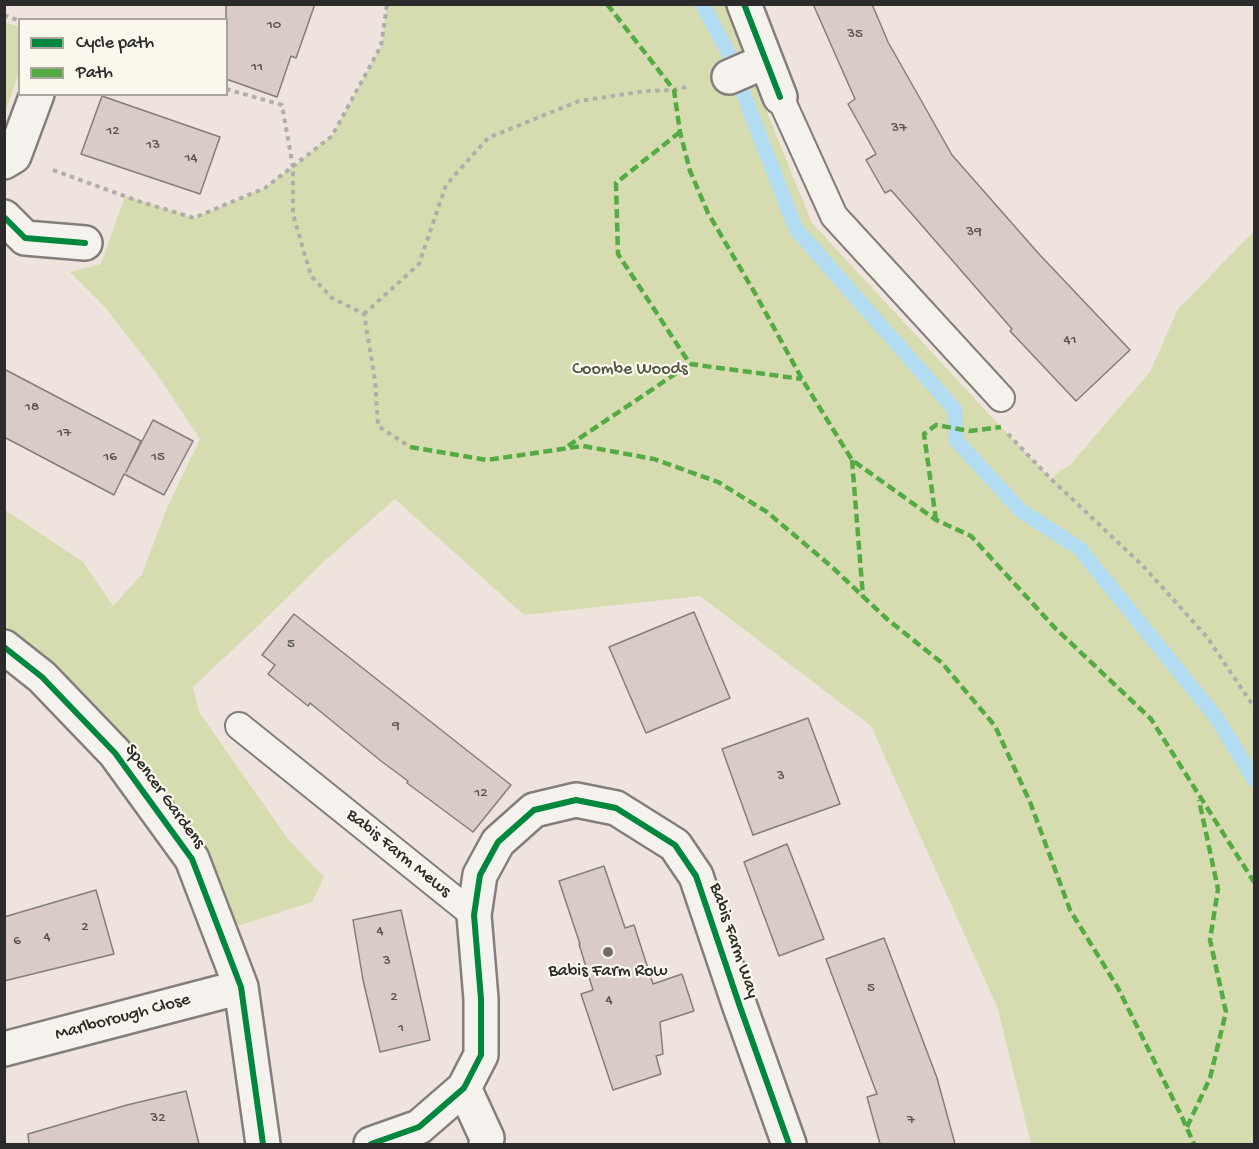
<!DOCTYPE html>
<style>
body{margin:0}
#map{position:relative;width:1259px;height:1149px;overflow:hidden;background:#eee3dd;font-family:"Gochi Hand",sans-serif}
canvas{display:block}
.frame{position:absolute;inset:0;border:6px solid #2b2b2b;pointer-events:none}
.legend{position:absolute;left:18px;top:18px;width:210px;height:78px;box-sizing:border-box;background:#fbf7ec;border:2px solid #a8a59f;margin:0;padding:8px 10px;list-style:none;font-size:18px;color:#2b2b2b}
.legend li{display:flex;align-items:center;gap:12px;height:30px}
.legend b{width:30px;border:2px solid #a8a59f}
</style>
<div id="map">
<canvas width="1259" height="1149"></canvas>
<div class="frame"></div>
<ul class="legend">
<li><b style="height:8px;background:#00873e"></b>Cycle path</li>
<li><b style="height:8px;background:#54ab44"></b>Path</li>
</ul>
</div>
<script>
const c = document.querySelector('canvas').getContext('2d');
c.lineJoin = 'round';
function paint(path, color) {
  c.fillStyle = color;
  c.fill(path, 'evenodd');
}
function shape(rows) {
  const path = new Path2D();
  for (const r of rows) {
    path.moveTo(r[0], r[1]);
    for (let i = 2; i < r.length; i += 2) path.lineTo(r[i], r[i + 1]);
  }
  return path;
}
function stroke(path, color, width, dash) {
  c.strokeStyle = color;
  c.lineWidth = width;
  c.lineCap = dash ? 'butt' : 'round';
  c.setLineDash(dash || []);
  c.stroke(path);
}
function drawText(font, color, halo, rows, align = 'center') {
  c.font = font + ' "Gochi Hand",sans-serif';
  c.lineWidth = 4.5;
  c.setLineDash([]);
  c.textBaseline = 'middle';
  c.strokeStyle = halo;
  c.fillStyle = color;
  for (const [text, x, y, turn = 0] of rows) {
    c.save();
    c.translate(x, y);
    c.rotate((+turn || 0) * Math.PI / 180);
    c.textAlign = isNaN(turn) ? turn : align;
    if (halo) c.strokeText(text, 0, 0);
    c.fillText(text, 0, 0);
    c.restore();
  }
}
const green = shape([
 [387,5,744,5,766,61,760,95,812,223,1001,427,1051,479,1060,471,1070,465,1150,372,1178,309,1254,231,1254,1144,1031,1144,998,1009,871,726,700,596,524,615,395,499,321,564,257,627,193,687,199,712,288,839,324,877,312,902,219,932,192,859,5,647,4,509,83,562,113,606,142,574,167,508,200,439,157,374,104,306,70,272,101,264,125,196,194,218,265,188,332,136,381,46],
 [4,22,20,27,19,72,5,113]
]);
const stream = shape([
 [702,4,730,56],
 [743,93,796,229,955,410,956,440,1021,511,1079,548,1216,717,1254,779]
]);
const building = shape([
 [226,4,315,4,296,58,291,56,277,97,226,79,226,4],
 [813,4,872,4,888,42,952,155,1039,254,1130,350,1076,401,1010,331,1012,329,891,190,885,193,866,160,876,154,848,104,855,99,813,4],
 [102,96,220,137,200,194,81,154,102,96],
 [4,369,141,441,126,472,153,420,193,441,164,495,124,474,114,495,4,437,4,369],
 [694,612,730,698,646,733,609,647,694,612],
 [294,614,511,785,473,832,407,783,408,781,381,761,310,703,308,706,268,674,275,665,262,655,294,614],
 [808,718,840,804,753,835,722,749,808,718],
 [787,844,824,939,779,956,744,862,787,844],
 [604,866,625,928,634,925,653,984,682,974,694,1011,660,1022,663,1054,656,1056,661,1074,613,1090,581,994,593,990,579,944,580,944,559,881,604,866],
 [96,890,114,954,4,981,4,917,96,890],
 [401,910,430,1040,380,1052,363,980,353,920,401,910],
 [884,938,937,1078,955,1144,880,1144,867,1097,877,1094,826,959,884,938],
 [186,1091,199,1144,29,1144,28,1134,127,1105,186,1091]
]);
const path = shape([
 [4,15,20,21],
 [226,89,282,105,293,167,293,214,311,276,332,298,364,314,375,380,378,426,410,447],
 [53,170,138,201,194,218,265,188,332,136,381,46,387,4],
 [364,314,419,264,446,185,488,138,579,101,646,91,674,90,687,87],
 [1008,434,1051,479,1144,567,1207,637,1254,707]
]);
const lane = shape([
 [780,97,834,216,1001,398],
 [239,726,474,915]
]);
const street = shape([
 [744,4,780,97],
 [729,77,766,61],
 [4,162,14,156,37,94],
 [4,217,25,238,85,243],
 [4,647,42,677,115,753,192,859,241,987,263,1144],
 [4,1049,241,987],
 [464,1088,487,1138,486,1144],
 [371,1144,419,1127,464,1088,481,1055,481,999,474,915,480,875,498,842,534,810,576,800,616,808,675,845,696,876,739,1004,789,1144]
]);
const quiet = shape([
 [607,4,674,90,680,132,690,171,708,213,756,295,802,379,852,460,936,520,971,536,1055,628,1151,719,1254,882],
 [680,132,616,183,618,254,690,364,802,379],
 [568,446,690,364],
 [410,447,487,460,583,446,654,459,718,482,767,512,832,567,887,619,942,663,995,726,1030,802,1070,910,1118,988,1181,1115,1194,1144],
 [852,460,863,597],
 [936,520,924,434,936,425,970,431,1001,427],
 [1187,1127,1210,1078,1226,1012,1210,940,1218,889,1199,800]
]);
const cycleway = shape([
 [744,4,780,97],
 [4,217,25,238,85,243],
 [4,647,42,677,115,753,192,859,241,987,263,1144],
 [371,1144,419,1127,464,1088,481,1055,481,999,474,915,480,875,498,842,534,810,576,800,616,808,675,845,696,876,739,1004,789,1144]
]);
const markers = [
 [608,952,6,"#6f6b69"]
];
const numberNames = [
 ["10",274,26],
 ["35",855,35],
 ["11",257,68],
 ["37",899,129],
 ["12",113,132],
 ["13",153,146],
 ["14",191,159],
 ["39",974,233],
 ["41",1070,341],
 ["18",32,408],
 ["17",64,434],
 ["16",110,458],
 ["15",158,458],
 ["5",291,645],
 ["9",396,727],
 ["3",781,777],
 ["12",481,794],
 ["2",85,928],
 ["4",380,932],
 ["4",47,938],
 ["6",17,942],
 ["3",387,962],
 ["5",871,989],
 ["2",394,998],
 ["4",609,1001],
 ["1",401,1029],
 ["32",158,1119],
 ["7",911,1121]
];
const parkNames = [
 ["Coombe Woods",630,370]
];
const streetNames = [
 ["Spencer Gardens",164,797,54],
 ["Babis Farm Mews",398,854,39],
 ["Babis Farm Way",733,941,71],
 ["Marlborough Close",123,1018,-15]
];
const poiNames = [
 ["Babis Farm Row",608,972]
];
paint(green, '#d7dcb0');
stroke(stream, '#b2dcf2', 15);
paint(building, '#dacbc6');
stroke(building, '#837e7b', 1.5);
stroke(lane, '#837e7b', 30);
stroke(street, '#837e7b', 38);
stroke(path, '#b0adab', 4, [4.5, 4.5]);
stroke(lane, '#f5f2ee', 26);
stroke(street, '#f5f2ee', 33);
stroke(quiet, '#54ab44', 4.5, [9, 4.5]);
stroke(cycleway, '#00873e', 6);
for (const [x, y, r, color] of markers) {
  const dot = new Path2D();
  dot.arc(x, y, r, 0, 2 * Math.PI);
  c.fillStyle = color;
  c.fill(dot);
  stroke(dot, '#fbf7ec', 2);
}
drawText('15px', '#585452', null, numberNames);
drawText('18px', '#515643', '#fbf7ec', parkNames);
drawText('18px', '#2b2b2b', '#fbf7ec', streetNames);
drawText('18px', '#2b2b2b', '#fbf7ec', poiNames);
</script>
